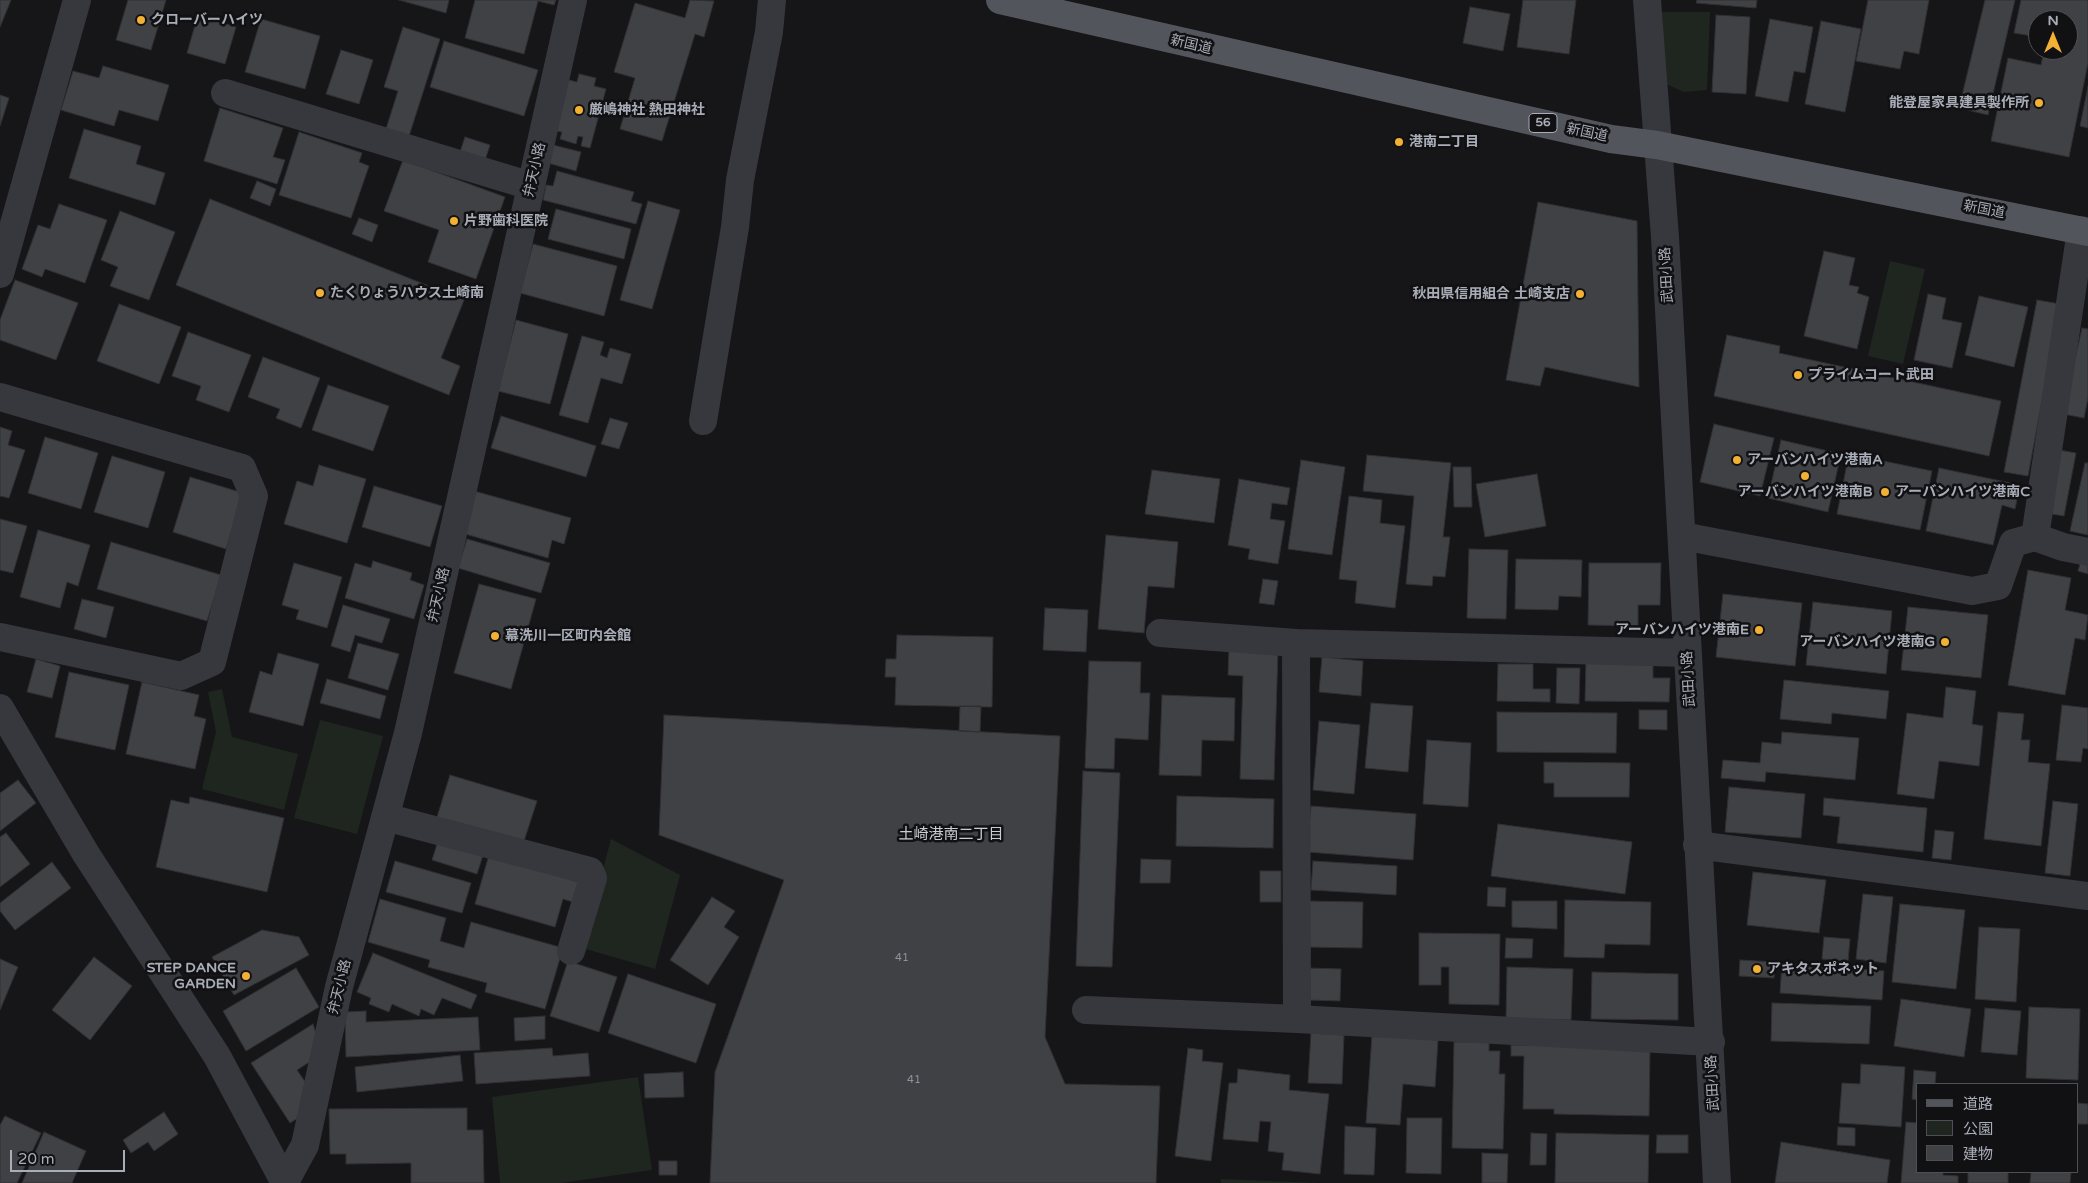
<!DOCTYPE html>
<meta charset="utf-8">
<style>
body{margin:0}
#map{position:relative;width:2088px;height:1183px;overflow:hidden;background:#161618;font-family:"Varela Round","Noto Sans JP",sans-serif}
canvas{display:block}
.legend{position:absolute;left:1916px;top:1083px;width:162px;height:90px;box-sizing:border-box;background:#111113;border:1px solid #4d4f55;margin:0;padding:6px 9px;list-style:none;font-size:15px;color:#a8adb8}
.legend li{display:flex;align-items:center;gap:10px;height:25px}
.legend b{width:25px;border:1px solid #4d4f55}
.north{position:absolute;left:2028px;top:10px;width:50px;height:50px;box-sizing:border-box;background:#111113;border:1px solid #4d4f55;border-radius:50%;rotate:0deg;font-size:14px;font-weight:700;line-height:20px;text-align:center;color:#a8adb8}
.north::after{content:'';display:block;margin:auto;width:18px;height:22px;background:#f2b134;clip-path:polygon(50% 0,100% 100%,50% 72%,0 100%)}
.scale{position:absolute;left:10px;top:1150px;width:115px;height:22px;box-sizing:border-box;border:2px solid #a8adb8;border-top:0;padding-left:6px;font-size:15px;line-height:18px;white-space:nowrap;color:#a8adb8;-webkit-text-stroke:4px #111113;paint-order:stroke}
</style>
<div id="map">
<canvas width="2088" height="1183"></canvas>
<ul class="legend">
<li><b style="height:6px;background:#53555c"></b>道路</li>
<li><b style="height:14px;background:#1e261f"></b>公園</li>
<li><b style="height:14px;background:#404145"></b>建物</li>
</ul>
<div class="north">N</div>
<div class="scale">20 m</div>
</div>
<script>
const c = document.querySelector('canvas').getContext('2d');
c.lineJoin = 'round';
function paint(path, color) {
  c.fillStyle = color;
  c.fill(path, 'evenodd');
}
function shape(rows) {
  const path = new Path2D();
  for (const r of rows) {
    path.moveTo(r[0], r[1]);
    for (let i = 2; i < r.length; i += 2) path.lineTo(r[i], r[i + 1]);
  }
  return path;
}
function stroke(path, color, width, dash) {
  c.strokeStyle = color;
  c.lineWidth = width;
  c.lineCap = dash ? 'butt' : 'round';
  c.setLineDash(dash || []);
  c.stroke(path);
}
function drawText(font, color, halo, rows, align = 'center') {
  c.font = font + ' "Varela Round","Noto Sans JP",sans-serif';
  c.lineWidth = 5;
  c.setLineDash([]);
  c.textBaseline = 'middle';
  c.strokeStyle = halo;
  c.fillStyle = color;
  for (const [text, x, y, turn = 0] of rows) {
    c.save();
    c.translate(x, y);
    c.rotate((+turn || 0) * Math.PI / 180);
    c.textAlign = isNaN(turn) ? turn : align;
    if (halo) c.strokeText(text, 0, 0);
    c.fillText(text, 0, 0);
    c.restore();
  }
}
const green = shape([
 [1662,12,1710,12,1707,90,1684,92,1664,83],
 [1890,261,1925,269,1903,364,1868,356],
 [222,689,232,737,298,754,284,810,202,789,216,732,208,692],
 [320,720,383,736,357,834,294,818],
 [611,839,680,875,655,969,582,948],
 [638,1077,652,1170,561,1183,500,1183,492,1097],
 [1221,1179,1319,1183,1221,1183]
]);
const building = shape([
 [0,0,11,0,0,27,0,0],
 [128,0,166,0,151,50,116,40,128,0],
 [399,0,449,0,446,13,399,0],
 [475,0,556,0,554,5,538,1,524,54,465,38,475,0],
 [690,0,714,1,704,37,695,34,662,141,620,129,635,78,614,72,635,3,685,18,690,0],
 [1523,0,1576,0,1569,54,1517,47,1523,0],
 [1697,0,1757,0,1756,8,1696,3,1697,0],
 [1868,0,1929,0,1919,54,1904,51,1900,69,1856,61,1868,0],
 [1985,0,2015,0,1988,115,1959,108,1985,0],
 [2021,0,2088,0,2088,63,2069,157,1991,141,2008,58,2041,65,2044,50,2068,50,2068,20,2038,20,2038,37,2014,33,2021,0],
 [1470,7,1510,14,1503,51,1463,43,1470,7],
 [198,15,236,27,225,64,187,53,198,15],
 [1716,15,1750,17,1746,94,1712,92,1716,15],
 [261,19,320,36,305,89,245,72,261,19],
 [1770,19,1813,27,1805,73,1794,71,1788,102,1755,96,1770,19],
 [1821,21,1861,29,1845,112,1805,104,1821,21],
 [403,27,440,39,409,136,386,129,398,91,384,87,403,27],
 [444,41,538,70,524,116,430,87,444,41],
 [341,50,373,60,359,104,326,94,341,50],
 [103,66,169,85,158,121,119,110,114,126,61,110,73,71,99,78,103,66],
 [579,74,596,78,594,86,606,89,590,148,581,146,583,137,578,136,576,144,560,139,562,132,552,130,565,79,577,82,579,74],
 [2088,86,2088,128,2080,126,2088,86],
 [0,95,9,98,0,126,0,95],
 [220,108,283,128,273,157,285,160,277,184,204,161,220,108],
 [84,129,141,146,136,164,165,173,155,205,69,178,84,129],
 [299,132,362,153,359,162,369,166,351,218,279,195,299,132],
 [465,137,490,145,484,163,459,155,465,137],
 [553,145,581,152,576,171,548,163,553,145],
 [403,160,505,197,476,279,428,262,439,230,384,211,403,160],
 [557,171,634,192,631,201,642,204,636,224,543,200,546,185,553,186,557,171],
 [257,181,276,189,270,206,250,198,257,181],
 [210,199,464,300,441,358,460,366,449,395,176,285,210,199],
 [648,201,680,210,652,309,620,300,648,201],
 [1538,202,1637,221,1639,387,1545,367,1540,386,1506,380,1538,202],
 [59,204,107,220,85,283,45,269,42,277,22,269,38,225,50,229,59,204],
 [556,209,631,229,624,259,548,239,556,209],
 [120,211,175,232,149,300,110,286,118,267,101,260,120,211],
 [359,218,378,225,372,242,352,234,359,218],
 [533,244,617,266,604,316,520,293,533,244],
 [1824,251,1855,258,1849,285,1859,287,1857,293,1869,297,1857,349,1804,336,1824,251],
 [15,280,78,303,56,360,0,340,0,320,15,280],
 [1928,294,1946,298,1942,319,1962,323,1952,368,1914,360,1928,294],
 [1979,296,2028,307,2014,367,1965,355,1979,296],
 [2037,300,2060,304,2028,476,2004,472,2037,300],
 [119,304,181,327,159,384,97,361,119,304],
 [516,320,568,334,550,404,498,391,516,320],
 [2082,328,2088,329,2088,398,2084,418,2063,414,2082,328],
 [188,332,251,355,229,412,196,400,201,386,172,376,188,332],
 [1727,335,1780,346,1779,353,2001,401,1989,456,1714,396,1727,335],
 [582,336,604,342,600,355,607,358,610,348,631,354,622,384,601,378,588,423,559,415,582,336],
 [263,357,320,378,301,428,276,418,280,409,248,397,263,357],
 [328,385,389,406,373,451,312,430,328,385],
 [501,416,596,446,586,477,491,448,501,416],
 [610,418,628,423,619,449,601,444,610,418],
 [1714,424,1774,438,1760,496,1700,482,1714,424],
 [0,427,12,431,8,445,25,450,9,498,0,496,0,427],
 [45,437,98,453,81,509,28,493,45,437],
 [1781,440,1841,454,1828,512,1768,498,1781,440],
 [2059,450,2076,453,2064,516,2052,514,2059,450],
 [1849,454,1932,471,1920,530,1837,514,1849,454],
 [1367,455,1451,463,1443,537,1450,537,1445,577,1433,576,1432,586,1406,584,1414,496,1363,491,1367,455],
 [112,456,165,472,148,528,94,512,112,456],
 [1301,460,1345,467,1332,555,1288,549,1301,460],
 [2085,463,2088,463,2088,535,2070,531,2085,463],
 [319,465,366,479,347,543,284,524,297,481,313,486,319,465],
 [1453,467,1471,467,1472,507,1454,507,1453,467],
 [1939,468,2020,485,2015,509,2002,505,1993,545,1926,531,1939,468],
 [1152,470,1220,479,1214,523,1145,514,1152,470],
 [1537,474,1546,526,1485,537,1476,484,1537,474],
 [190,477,243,493,226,549,173,532,190,477],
 [1239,479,1290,488,1287,505,1272,503,1270,519,1285,521,1278,564,1248,559,1250,549,1228,545,1239,479],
 [374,486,442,506,430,547,362,527,374,486],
 [474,491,571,518,564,544,552,540,548,558,462,533,474,491],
 [1349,496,1382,500,1380,523,1405,526,1395,608,1355,603,1357,581,1339,579,1349,496],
 [0,519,27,526,13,573,0,570,0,519],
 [38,530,90,545,78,586,67,582,60,608,20,597,38,530],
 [1106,535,1178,542,1174,588,1148,586,1144,633,1098,629,1106,535],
 [467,539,550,563,541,593,458,568,467,539],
 [111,542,221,575,207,621,97,589,111,542],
 [1469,549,1508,550,1506,619,1467,618,1469,549],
 [2082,557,2088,559,2088,574,2078,571,2082,557],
 [1516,559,1582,560,1581,597,1559,596,1558,610,1515,609,1516,559],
 [373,561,412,573,410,580,424,585,414,619,345,598,355,563,371,568,373,561],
 [294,563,342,577,327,628,296,619,299,610,282,605,294,563],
 [1589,563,1661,563,1660,605,1638,605,1638,626,1588,625,1589,563],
 [2028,570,2071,578,2065,610,2088,615,2085,640,2075,638,2065,695,2008,685,2028,570],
 [1263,579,1278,581,1274,605,1259,603,1263,579],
 [479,584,536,599,511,689,454,673,479,584],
 [1723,594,1802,603,1795,666,1716,657,1723,594],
 [82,599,114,607,106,638,74,629,82,599],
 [1813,602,1892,611,1886,674,1806,665,1813,602],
 [343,605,390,619,382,643,355,635,350,652,331,646,343,605],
 [1908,607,1988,615,1981,678,1901,670,1908,607],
 [1045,608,1088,610,1086,652,1043,650,1045,608],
 [897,635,993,637,992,707,895,705,896,677,885,677,886,659,896,659,897,635],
 [358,643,399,654,388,690,348,678,358,643],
 [1229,649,1278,650,1274,780,1240,779,1243,676,1228,675,1229,649],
 [278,653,319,664,303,726,249,712,260,671,272,675,278,653],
 [1322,657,1363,661,1361,696,1319,692,1322,657],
 [36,659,60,666,52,698,27,692,36,659],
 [1586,660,1653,661,1653,678,1670,678,1669,702,1585,701,1586,660],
 [1089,661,1141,662,1140,693,1150,693,1148,740,1115,738,1114,769,1085,768,1089,661],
 [1498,664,1533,664,1533,689,1550,689,1550,702,1497,701,1498,664],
 [1557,668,1580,668,1579,704,1556,703,1557,668],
 [69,672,129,685,115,750,55,737,69,672],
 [327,679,386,696,380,719,320,703,327,679],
 [1784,680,1889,691,1886,719,1832,713,1831,724,1780,719,1784,680],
 [142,682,199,695,194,716,206,719,195,769,126,754,142,682],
 [1946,687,1976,691,1972,724,1983,726,1979,766,1939,761,1934,799,1897,794,1907,713,1943,718,1946,687],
 [1162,695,1235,698,1234,741,1202,740,1201,776,1159,775,1162,695],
 [1371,703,1413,706,1408,772,1365,768,1371,703],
 [2062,705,2088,708,2088,749,2083,748,2081,762,2056,760,2062,705],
 [960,706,981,706,980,732,959,731,960,706],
 [1639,710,1667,710,1667,730,1639,729,1639,710],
 [1497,712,1617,713,1616,753,1497,752,1497,712],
 [1998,712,2024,714,2021,740,2030,740,2028,762,2050,764,2041,846,1984,839,1998,712],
 [664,715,1060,736,1045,1037,1065,1084,1160,1086,1156,1183,710,1183,715,1072,784,880,659,835,664,715],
 [1319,721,1360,725,1354,794,1313,790,1319,721],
 [1782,732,1859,738,1855,780,1766,772,1765,782,1721,778,1723,760,1760,763,1762,742,1781,744,1782,732],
 [1427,740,1471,743,1468,807,1423,804,1427,740],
 [1544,762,1630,763,1629,797,1554,797,1554,783,1544,783,1544,762],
 [1083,771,1120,773,1112,967,1076,966,1083,771],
 [450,775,537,801,523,844,437,817,450,775],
 [18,780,36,803,0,831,0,793,18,780],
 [1729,787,1805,794,1801,838,1725,832,1729,787],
 [1177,796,1274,799,1273,848,1176,846,1177,796],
 [190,797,284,818,267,892,156,867,171,800,189,804,190,797],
 [1824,798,1927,808,1923,852,1837,843,1840,817,1823,815,1824,798],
 [2053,801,2078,804,2070,876,2045,873,2053,801],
 [1311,806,1416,814,1413,860,1307,852,1311,806],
 [1498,824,1632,842,1625,894,1491,876,1498,824],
 [1935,830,1954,832,1951,860,1932,858,1935,830],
 [6,833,30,864,0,887,0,837,6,833],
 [439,838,484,852,477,874,432,860,439,838],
 [489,855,579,882,573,902,563,899,555,927,475,904,489,855],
 [1141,859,1171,860,1170,883,1140,883,1141,859],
 [395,861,471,883,462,913,386,892,395,861],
 [1313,861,1397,866,1396,895,1311,890,1313,861],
 [52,862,71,888,15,930,0,911,0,903,52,862],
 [1260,871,1281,871,1281,902,1260,902,1260,871],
 [1753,872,1826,880,1819,933,1747,925,1753,872],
 [1488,887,1506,888,1505,907,1487,906,1488,887],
 [1863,894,1893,897,1886,963,1856,959,1863,894],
 [712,897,735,911,724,927,739,937,708,985,670,960,712,897],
 [380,899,446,918,440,941,464,948,471,922,563,948,545,1009,485,992,487,983,428,967,430,960,368,942,380,899],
 [1565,900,1651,902,1650,945,1605,944,1604,958,1564,957,1565,900],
 [1307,901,1363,902,1362,948,1306,947,1307,901],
 [1512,901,1557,901,1557,929,1512,927,1512,901],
 [1900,904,1965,910,1956,989,1892,982,1900,904],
 [1979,927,2020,929,2016,1002,1975,999,1979,927],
 [262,930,299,937,309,955,234,995,212,957,262,930],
 [1419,933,1500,934,1499,1005,1449,1004,1449,967,1441,967,1441,985,1419,985,1419,933],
 [1824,937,1850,939,1848,961,1822,959,1824,937],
 [1506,938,1533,939,1532,958,1505,958,1506,938],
 [373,953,477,995,471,1009,442,998,434,1015,421,1009,419,1016,392,1004,389,1012,369,1004,371,998,357,992,373,953],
 [94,957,132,986,90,1040,52,1010,94,957],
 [0,959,18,967,0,1010,0,959],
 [1740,960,1775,962,1774,978,1739,976,1740,960],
 [568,961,617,977,599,1032,550,1016,568,961],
 [1782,964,1884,971,1882,1000,1780,993,1782,964],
 [1507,967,1573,969,1571,1020,1506,1018,1507,967],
 [296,968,319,1007,246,1051,223,1011,296,968],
 [1309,968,1341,969,1340,1001,1308,1000,1309,968],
 [1592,972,1678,974,1678,1020,1591,1019,1592,972],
 [628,974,716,1004,696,1063,608,1033,628,974],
 [1901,999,1971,1009,1964,1057,1894,1046,1901,999],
 [1772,1003,1871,1006,1869,1044,1771,1041,1772,1003],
 [2029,1007,2080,1009,2078,1080,2026,1078,2029,1007],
 [1985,1008,2021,1011,2017,1055,1981,1052,1985,1008],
 [366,1011,366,1022,478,1017,480,1050,346,1057,345,1012,366,1011],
 [545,1016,545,1039,515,1041,514,1018,545,1016],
 [313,1024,317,1037,311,1061,297,1070,308,1086,301,1116,290,1123,251,1063,313,1024],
 [1311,1033,1344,1035,1342,1084,1308,1083,1311,1033],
 [1372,1035,1438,1040,1435,1087,1403,1084,1400,1125,1366,1123,1372,1035],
 [1454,1042,1489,1042,1489,1051,1500,1051,1499,1074,1505,1074,1503,1149,1452,1148,1454,1042],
 [1511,1045,1650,1048,1649,1116,1554,1114,1554,1109,1523,1109,1524,1056,1511,1056,1511,1045],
 [552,1048,553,1056,588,1053,590,1076,476,1084,474,1053,552,1048],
 [1188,1048,1203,1050,1202,1061,1223,1063,1211,1161,1175,1156,1188,1048],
 [460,1055,463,1081,357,1092,355,1067,460,1055],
 [1861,1064,1905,1067,1901,1127,1839,1123,1842,1083,1860,1084,1861,1064],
 [1238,1069,1290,1075,1289,1090,1329,1094,1320,1174,1282,1170,1284,1153,1268,1151,1271,1122,1260,1121,1258,1142,1223,1139,1229,1083,1237,1083,1238,1069],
 [1914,1070,1936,1072,1935,1084,1917,1084,1917,1100,1912,1099,1914,1070],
 [683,1072,684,1097,645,1098,644,1074,683,1072],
 [2077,1103,2088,1104,2088,1124,2077,1124,2077,1103],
 [467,1108,467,1130,483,1130,484,1183,411,1183,411,1163,346,1164,346,1154,330,1154,329,1109,467,1108],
 [164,1112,178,1134,154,1151,148,1142,131,1153,123,1140,164,1112],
 [5,1116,41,1133,17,1183,0,1183,0,1125,5,1116],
 [1407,1118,1442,1118,1441,1174,1406,1173,1407,1118],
 [1906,1122,1917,1123,1917,1172,1943,1172,1943,1175,1958,1176,1958,1183,1901,1183,1906,1122],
 [1345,1126,1376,1128,1374,1175,1344,1174,1345,1126],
 [1838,1127,1855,1128,1855,1146,1837,1145,1838,1127],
 [44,1132,86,1151,72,1183,22,1183,44,1132],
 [1531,1133,1547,1134,1546,1165,1530,1165,1531,1133],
 [1556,1133,1649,1135,1648,1183,1555,1183,1556,1133],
 [1657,1135,1688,1135,1688,1153,1656,1153,1657,1135],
 [1781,1142,1890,1160,1887,1183,1775,1183,1781,1142],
 [1482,1153,1508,1154,1507,1183,1482,1183,1482,1153],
 [659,1161,677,1161,677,1175,659,1175,659,1161],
 [1968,1172,2008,1172,2008,1183,1968,1183,1968,1172],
 [2031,1172,2071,1172,2070,1183,2030,1183,2031,1172]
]);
const minor = shape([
 [1647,0,1665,237,1717,1183],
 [225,93,531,186],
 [0,274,77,0],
 [0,397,242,468,254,496,212,662,181,676,0,637],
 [703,421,735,227,740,180,769,32,772,0],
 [1682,536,1972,591,1998,586,2013,543,2035,537,2063,547,2088,552],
 [2035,537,2081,230],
 [1160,633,1296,643],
 [1688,653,1296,643,1297,1019,1711,1042],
 [0,708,86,854,217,1056,285,1183],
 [385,817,590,871,593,878,571,951],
 [1697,845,2088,896],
 [1086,1010,1297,1019],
 [285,1182,305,1145,339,987,408,733,573,0]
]);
const major = shape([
 [1000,0,1611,139,1657,145,2088,232]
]);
const markers = [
 [141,20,5,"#f2b134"],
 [2039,103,5,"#f2b134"],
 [579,110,5,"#f2b134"],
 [1399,142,5,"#f2b134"],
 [454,221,5,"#f2b134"],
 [320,293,5,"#f2b134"],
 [1580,294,5,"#f2b134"],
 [1798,375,5,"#f2b134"],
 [1737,460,5,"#f2b134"],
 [1805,476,5,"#f2b134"],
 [1885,492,5,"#f2b134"],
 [1759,630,5,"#f2b134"],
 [495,636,5,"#f2b134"],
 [1945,642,5,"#f2b134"],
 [1757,969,5,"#f2b134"],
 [246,976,5,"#f2b134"]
];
const numberNames = [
 ["41",902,958],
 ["41",914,1080]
];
const shields = [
 [1543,123,28]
];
const shieldNames = [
 ["56",1543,123]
];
const poiNames = [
 ["クローバーハイツ",151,20],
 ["能登屋家具建具製作所",2029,103,"right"],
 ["厳嶋神社 熱田神社",589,110],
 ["港南二丁目",1409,142],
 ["片野歯科医院",464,221],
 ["たくりょうハウス土崎南",330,293],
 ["秋田県信用組合 土崎支店",1570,294,"right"],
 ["プライムコート武田",1808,375],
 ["アーバンハイツ港南A",1747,460],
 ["アーバンハイツ港南B",1805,492,"center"],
 ["アーバンハイツ港南C",1895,492],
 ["アーバンハイツ港南E",1749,630,"right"],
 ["幕洗川一区町内会館",505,636],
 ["アーバンハイツ港南G",1935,642,"right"],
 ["STEP DANCE",236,968,"right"],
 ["GARDEN",236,984,"right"],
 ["アキタスポネット",1767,969]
];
const streetNames = [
 ["新国道",1191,45,13],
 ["新国道",1587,133,12],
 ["弁天小路",535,170,-77],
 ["新国道",1984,210,11],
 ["武田小路",1667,275,-93],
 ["弁天小路",439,595,-77],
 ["武田小路",1689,679,-93],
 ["弁天小路",340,987,-76],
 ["武田小路",1713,1083,-93]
];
const neighbourhoodNames = [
 ["土崎港南二丁目",951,835]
];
paint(green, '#1e261f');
paint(building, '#404145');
stroke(building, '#303034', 1);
stroke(minor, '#37383d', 28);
stroke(major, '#53555c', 28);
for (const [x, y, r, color] of markers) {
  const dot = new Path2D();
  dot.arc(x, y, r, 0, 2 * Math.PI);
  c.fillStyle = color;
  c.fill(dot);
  stroke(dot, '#111113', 2);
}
drawText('11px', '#8e929b', null, numberNames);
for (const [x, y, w] of shields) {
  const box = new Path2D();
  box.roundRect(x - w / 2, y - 9.5, w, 19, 4);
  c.fillStyle = '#111113';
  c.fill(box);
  stroke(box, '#a8adb8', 1);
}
drawText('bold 12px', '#a8adb8', null, shieldNames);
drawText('bold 14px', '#a8adb8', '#111113', poiNames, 'left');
drawText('14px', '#a8adb8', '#111113', streetNames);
drawText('15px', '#c9ccd4', '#111113', neighbourhoodNames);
</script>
